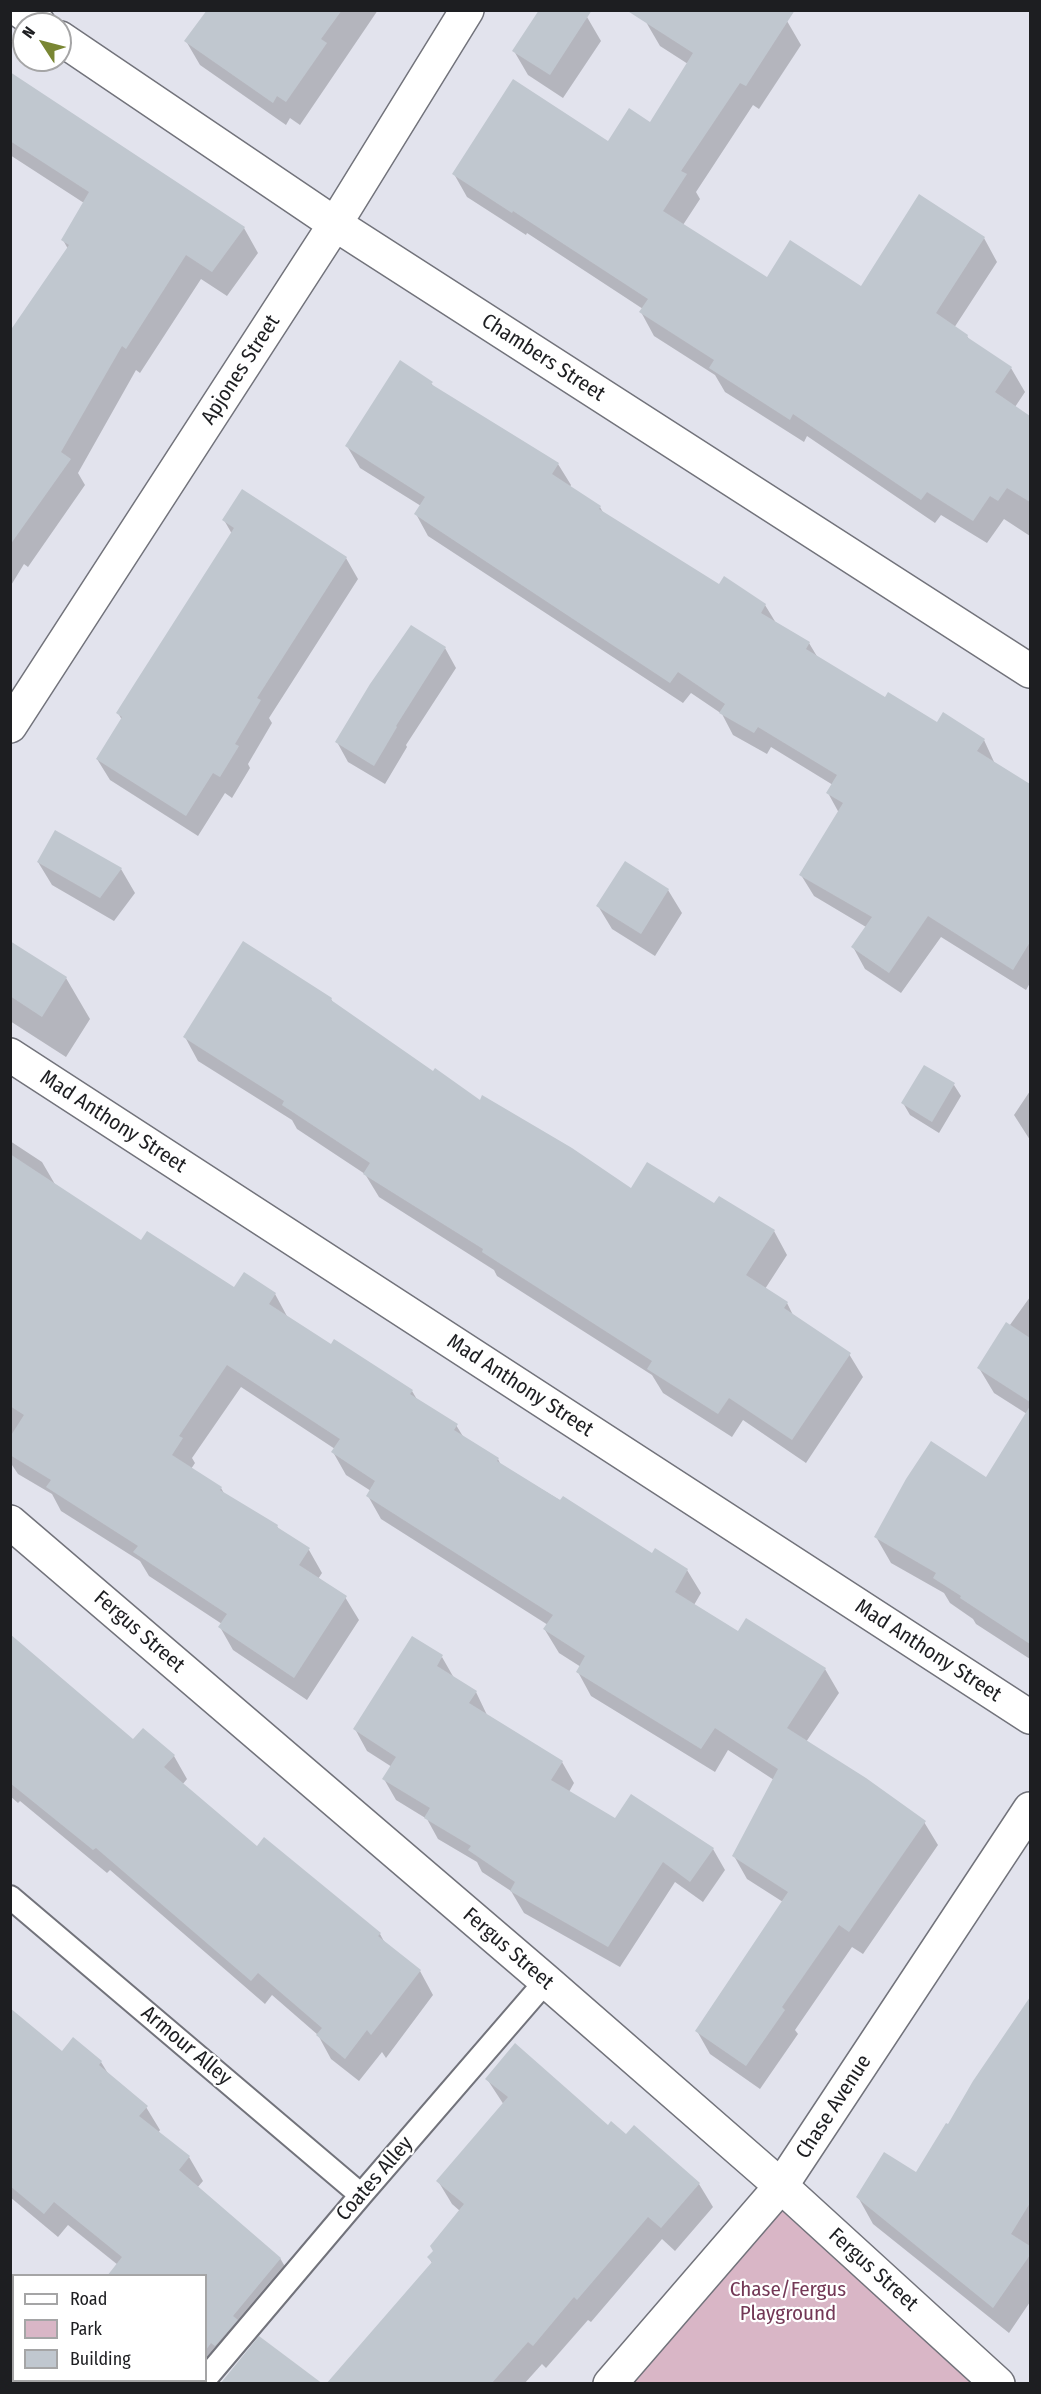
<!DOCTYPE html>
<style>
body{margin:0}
#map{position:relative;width:1041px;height:2394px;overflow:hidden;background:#e2e3ed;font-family:"Fira Sans Condensed",sans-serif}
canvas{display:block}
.frame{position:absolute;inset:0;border:12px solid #1d1e21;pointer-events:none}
.legend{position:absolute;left:12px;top:2274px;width:195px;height:108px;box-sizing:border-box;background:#fff;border:2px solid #a5a5a6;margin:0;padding:8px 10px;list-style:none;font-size:18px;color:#1d1e21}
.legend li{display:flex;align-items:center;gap:12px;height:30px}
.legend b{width:30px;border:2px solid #a5a5a6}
.north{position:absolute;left:12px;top:12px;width:60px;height:60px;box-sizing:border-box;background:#fff;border:2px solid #a5a5a6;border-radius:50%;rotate:306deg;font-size:16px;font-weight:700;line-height:24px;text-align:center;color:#1d1e21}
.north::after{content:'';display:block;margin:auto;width:21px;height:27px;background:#798633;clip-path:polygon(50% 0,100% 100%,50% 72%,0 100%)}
</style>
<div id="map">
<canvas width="1041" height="2394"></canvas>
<div class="frame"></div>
<ul class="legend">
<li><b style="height:8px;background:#fff"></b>Road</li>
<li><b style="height:16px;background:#d9b6c6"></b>Park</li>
<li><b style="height:16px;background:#c0c7cf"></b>Building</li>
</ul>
<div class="north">N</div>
</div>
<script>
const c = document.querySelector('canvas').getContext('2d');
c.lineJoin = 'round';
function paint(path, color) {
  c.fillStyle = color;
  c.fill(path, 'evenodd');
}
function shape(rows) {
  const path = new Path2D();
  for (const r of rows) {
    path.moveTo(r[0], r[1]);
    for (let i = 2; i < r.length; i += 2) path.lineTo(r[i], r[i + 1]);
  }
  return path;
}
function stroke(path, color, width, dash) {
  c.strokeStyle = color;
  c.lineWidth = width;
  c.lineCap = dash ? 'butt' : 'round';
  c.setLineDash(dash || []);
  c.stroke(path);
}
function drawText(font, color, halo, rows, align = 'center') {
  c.font = font + ' "Fira Sans Condensed",sans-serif';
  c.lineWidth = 4.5;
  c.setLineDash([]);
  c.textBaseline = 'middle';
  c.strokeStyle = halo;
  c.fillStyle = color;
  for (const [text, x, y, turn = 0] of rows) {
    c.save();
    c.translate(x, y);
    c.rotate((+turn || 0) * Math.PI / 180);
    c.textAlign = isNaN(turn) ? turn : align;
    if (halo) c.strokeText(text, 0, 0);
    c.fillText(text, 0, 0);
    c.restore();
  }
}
const green = shape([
 [781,2186,998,2384,610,2384]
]);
const shadow = shape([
 [209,10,378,10,300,125,290,118,286,125,200,65,186,41],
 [587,17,601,41,563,98,528,75,514,51],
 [787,21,801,45,759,109,753,105,696,192,700,199,683,225,767,279,862,288,984,238,997,262,954,328,967,336,970,341,1011,368,1025,392,1015,407,1030,417,1030,536,1004,519,987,543,941,515,935,523,807,436,804,442,725,392,715,375,654,336,641,312,643,309,527,233,526,235,467,197,454,174,608,143,650,124,688,64,660,46,646,22],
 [10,85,244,228,258,253,227,296,201,279,140,373,136,370,78,473,85,485,28,567,24,564,10,587,10,334,68,249,63,240,84,203,10,155],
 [431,383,434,387,558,464,571,485,570,487,600,507,604,514,719,586,765,605,776,623,809,643,818,658,886,699,937,724,984,740,995,764,1030,786,1030,983,1026,990,941,937,901,993,865,969,853,947,866,927,814,896,801,875,839,813,828,793,833,785,771,747,767,754,733,735,722,714,691,693,683,703,428,536,416,514,421,506,360,468,347,446],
 [224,520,346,558,358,579,269,718,272,723,248,764,250,768,232,798,225,793,198,836,110,780,97,759,122,720,118,713,232,534],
 [445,648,456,668,406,745,407,747,385,784,348,762,337,742],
 [38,862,121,869,135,893,114,921,52,885],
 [668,890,682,913,655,956,612,929,598,906],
 [10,942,66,978,90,1019,66,1057,10,1021],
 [331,999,334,1004,433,1073,631,1190,714,1205,774,1231,787,1255,765,1289,787,1303,794,1317,849,1354,863,1377,806,1463,743,1420,732,1437,663,1393,652,1375,497,1276,494,1270,379,1197,365,1174,297,1129,292,1120,198,1061,185,1037],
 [954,1085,961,1096,939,1133,910,1115,903,1103],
 [1030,1091,1030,1140,1014,1115],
 [10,1141,42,1162,56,1186,141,1242,234,1289,275,1294,288,1318,332,1346,412,1391,418,1401,456,1425,464,1438,498,1459,501,1465,652,1555,687,1570,701,1593,694,1605,738,1633,747,1620,825,1669,839,1693,806,1742,924,1822,938,1845,863,1954,852,1947,795,2030,798,2034,760,2089,710,2054,697,2031,783,1902,747,1879,734,1856,774,1780,728,1750,715,1772,591,1696,578,1672,581,1667,559,1653,545,1630,548,1625,381,1519,368,1496,371,1491,346,1475,333,1452,335,1449,241,1387,192,1458,195,1463,191,1469,221,1488,225,1495,277,1526,279,1530,309,1550,322,1573,318,1579,345,1597,359,1620,307,1700,233,1650,220,1627,222,1624,149,1576,140,1561,61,1511,52,1494,18,1474,10,1462],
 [1030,1297,1030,1659,976,1624,973,1619,950,1603,944,1593,891,1563,876,1537,986,1479,1027,1414,994,1393,979,1368],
 [10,1636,133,1741,174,1756,187,1779,182,1785,257,1848,265,1839,380,1934,386,1945,420,1971,433,1995,386,2058,382,2052,359,2081,331,2059,318,2035,272,1995,265,2004,110,1870,107,1873,20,1801,18,1803,10,1796],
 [442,1657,454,1678,476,1692,487,1715,562,1762,574,1783,569,1792,616,1820,713,1849,725,1870,703,1902,675,1882,620,1967,524,1913,511,1891,482,1872,477,1862,438,1839,427,1819,396,1800,384,1779,392,1767,367,1751,355,1729],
 [1027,2005,1030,2007,1030,2302,1009,2333,873,2224,858,2197,917,2175],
 [10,2010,62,2053,101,2062,109,2075,146,2107,160,2130,158,2133,189,2157,203,2181,197,2188,280,2258,294,2282,247,2339,250,2344,221,2379,206,2365,206,2276,118,2265,68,2225,58,2237,10,2197],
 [487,2079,626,2136,699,2184,713,2207,675,2251,662,2239,591,2322,588,2320,546,2368,542,2364,524,2384,328,2384,432,2263,429,2258,460,2211,452,2204,438,2181,504,2105]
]);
const building = shape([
 [207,10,342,10,321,39,327,43,286,102,277,96,273,103,184,41],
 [539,10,592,10,550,75,512,51],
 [626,10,795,10,746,86,740,83,681,171,687,174,663,211,767,277,790,240,861,286,919,194,985,237,936,313,968,335,967,337,1012,367,995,392,1030,416,1030,502,1007,488,998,501,990,496,973,521,927,492,921,500,793,414,790,420,709,368,714,360,639,312,648,299,513,211,512,213,452,174,513,79,608,141,629,108,650,122,693,53],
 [10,72,245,227,212,272,186,255,126,349,122,346,61,452,71,459,10,545,10,331,69,245,61,240,89,192,10,141],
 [400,360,433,382,431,384,559,463,552,474,601,506,599,509,719,584,724,576,766,604,761,613,810,642,806,649,885,697,888,692,937,722,943,712,985,739,977,751,1030,784,1030,942,1013,970,928,916,889,973,851,947,872,917,799,875,843,803,826,793,837,775,758,727,754,733,719,713,725,704,678,672,670,683,414,514,425,497,345,446],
 [242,489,347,557,257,698,261,700,235,744,239,746,220,777,213,773,186,816,96,759,122,717,116,713,135,683,234,528,222,520],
 [411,625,446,647,396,726,397,727,374,766,335,742,370,684],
 [55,830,122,868,100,898,37,862],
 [625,861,669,889,641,934,596,906],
 [10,941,67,977,42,1017,10,996],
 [243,941,332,998,331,1000,433,1071,435,1068,480,1100,482,1095,572,1148,631,1188,647,1162,714,1203,719,1196,775,1230,746,1275,788,1302,784,1308,851,1353,792,1440,729,1398,718,1414,647,1369,652,1361,482,1252,483,1249,363,1174,370,1163,282,1105,284,1101,183,1037],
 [924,1065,955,1083,932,1122,901,1103],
 [10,1154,141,1240,147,1231,234,1287,244,1272,276,1293,269,1304,331,1344,334,1339,413,1390,410,1394,458,1424,454,1430,499,1458,497,1461,560,1500,563,1496,652,1553,655,1548,688,1569,675,1592,738,1631,746,1618,826,1668,787,1728,866,1778,926,1821,849,1932,839,1925,782,2007,785,2010,746,2066,695,2031,788,1892,732,1856,778,1769,715,1728,701,1749,576,1672,585,1656,543,1629,553,1615,366,1496,375,1481,331,1452,340,1439,227,1365,179,1436,183,1438,172,1455,222,1487,220,1490,278,1525,277,1527,310,1548,299,1565,347,1596,294,1678,218,1627,227,1614,133,1552,138,1546,46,1487,51,1480,10,1455,10,1437,24,1415,10,1406],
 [1006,1322,1030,1338,1030,1402,977,1368],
 [1030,1406,1030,1644,960,1598,961,1596,933,1578,936,1573,874,1537,906,1479,931,1441,986,1477],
 [10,1634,133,1739,143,1728,175,1755,164,1767,257,1846,264,1837,381,1933,378,1936,421,1970,371,2035,367,2030,345,2059,316,2035,322,2028,258,1973,251,1981,96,1848,93,1850,10,1783],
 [412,1636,443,1655,437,1666,477,1691,469,1703,563,1761,551,1780,615,1818,631,1794,714,1848,690,1882,663,1862,608,1947,510,1891,515,1882,468,1850,471,1846,424,1818,430,1808,382,1779,396,1757,353,1729],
 [1030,1997,1030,2203,1011,2234,1030,2246,1030,2255,993,2308,856,2197,884,2152,916,2172,946,2123,948,2124,973,2081],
 [10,2008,62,2051,73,2037,102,2061,99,2065,148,2106,139,2116,190,2156,179,2170,281,2258,233,2316,238,2320,215,2346,211,2343,206,2350,206,2276,107,2276,122,2257,54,2202,44,2214,10,2186],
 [515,2043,608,2125,611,2121,626,2134,634,2125,700,2183,661,2228,648,2217,577,2300,574,2297,533,2346,528,2342,491,2384,326,2384,432,2262,427,2257,433,2251,430,2246,464,2204,436,2181,508,2097,485,2079],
 [259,2336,323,2384,220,2384]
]);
const service = shape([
 [10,1897,361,2195],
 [206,2378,361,2195,546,1981]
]);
const minor = shape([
 [19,10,39,24],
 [60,38,335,224,1030,671],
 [10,726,335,224,467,10],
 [10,1055,1030,1717],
 [10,1522,546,1981,781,2186,998,2384],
 [10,2294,14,2297],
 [111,2380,114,2384]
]);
const tertiary = shape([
 [610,2384,781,2186,1030,1809]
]);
const streetNames = [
 ["Chambers Street",543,358,33],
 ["Apjones Street",241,370,-57],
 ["Mad Anthony Street",113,1122,33],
 ["Mad Anthony Street",520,1386,33],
 ["Fergus Street",139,1632,41],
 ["Mad Anthony Street",928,1651,33],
 ["Fergus Street",508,1949,41],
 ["Armour Alley",186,2046,40],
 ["Chase Avenue",834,2107,-57],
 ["Coates Alley",375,2179,-49],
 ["Fergus Street",873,2270,42]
];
const parkNames = [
 ["Chase/Fergus",788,2290],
 ["Playground",788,2314]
];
paint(green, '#d9b6c6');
paint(shadow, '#0003');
paint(building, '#c0c7cf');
stroke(service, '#72737b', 26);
stroke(minor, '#72737b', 36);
stroke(tertiary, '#72737b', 36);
stroke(service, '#fff', 22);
stroke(minor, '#fff', 33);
stroke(tertiary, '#fff', 33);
drawText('21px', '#1d1e21', '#fff', streetNames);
drawText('21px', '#733856', '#fff', parkNames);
</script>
